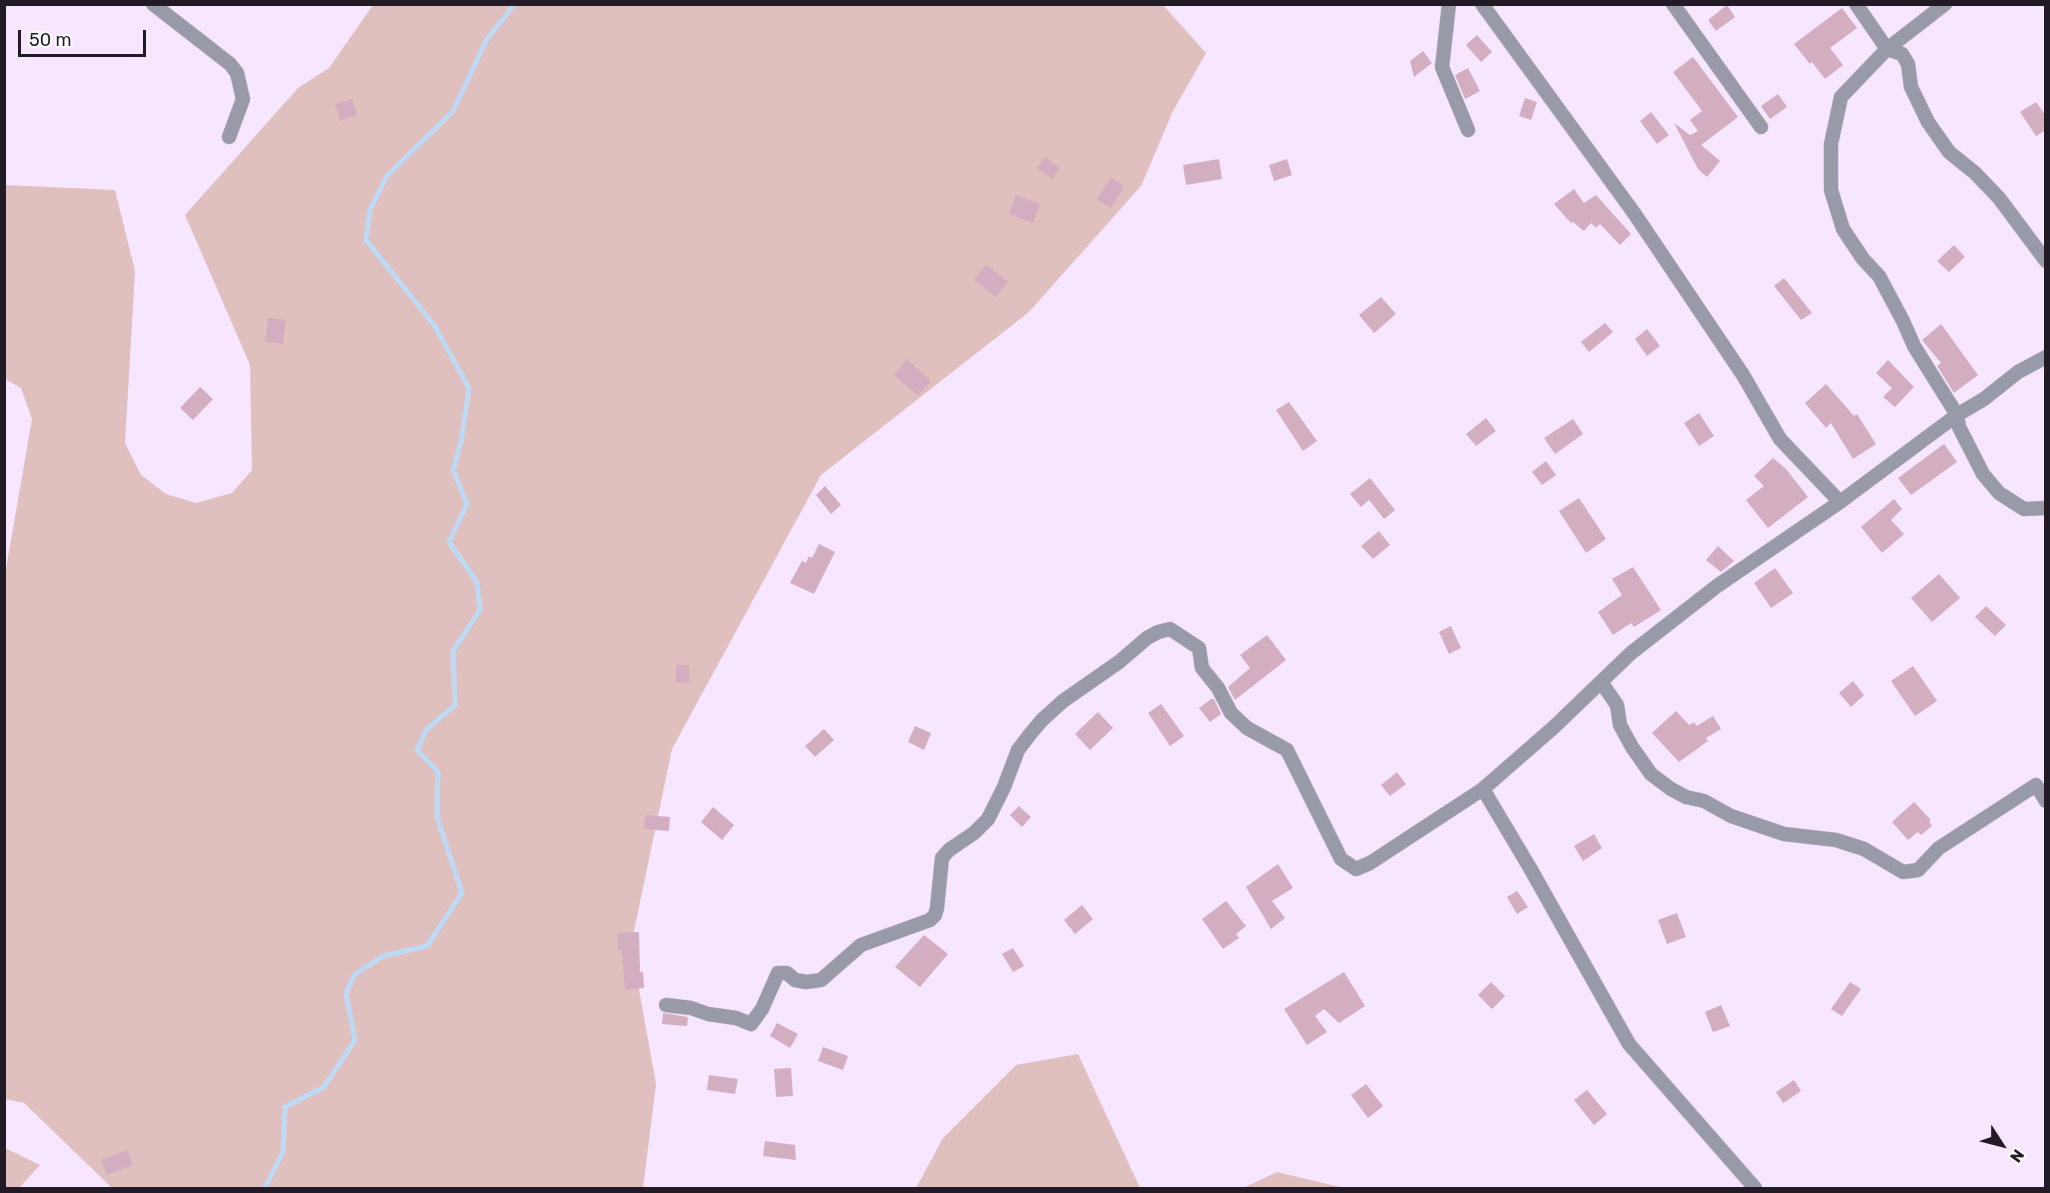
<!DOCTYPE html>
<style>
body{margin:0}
#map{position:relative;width:2050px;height:1193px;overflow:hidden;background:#f7e6ff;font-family:Rubik,sans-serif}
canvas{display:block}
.frame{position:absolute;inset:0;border:6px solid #221b26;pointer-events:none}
.north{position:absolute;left:1972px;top:1115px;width:60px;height:60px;-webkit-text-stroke:4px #fff;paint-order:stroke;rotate:126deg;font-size:16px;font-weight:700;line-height:24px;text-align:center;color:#221b26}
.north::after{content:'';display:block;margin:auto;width:21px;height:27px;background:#221b26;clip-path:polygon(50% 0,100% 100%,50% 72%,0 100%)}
.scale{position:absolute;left:18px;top:30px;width:128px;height:27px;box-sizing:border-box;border:3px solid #221b26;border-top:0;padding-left:8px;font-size:18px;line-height:21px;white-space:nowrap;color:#221b26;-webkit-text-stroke:4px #fff;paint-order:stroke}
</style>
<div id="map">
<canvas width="2050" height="1193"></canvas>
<div class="frame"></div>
<div class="north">N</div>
<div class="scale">50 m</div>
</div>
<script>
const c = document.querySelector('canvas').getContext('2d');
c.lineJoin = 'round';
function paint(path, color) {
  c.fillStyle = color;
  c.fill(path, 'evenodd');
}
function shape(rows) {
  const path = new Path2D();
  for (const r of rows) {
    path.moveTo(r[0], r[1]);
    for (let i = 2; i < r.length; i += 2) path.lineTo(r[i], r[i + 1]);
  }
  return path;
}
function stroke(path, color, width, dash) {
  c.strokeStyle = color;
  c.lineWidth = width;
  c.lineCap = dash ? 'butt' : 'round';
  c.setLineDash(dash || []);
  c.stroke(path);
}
const green = shape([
 [373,5,1163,5,1206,53,1173,111,1141,186,1029,312,821,475,672,749,631,945,656,1084,643,1188,112,1188,24,1103,5,1099,4,580,32,419,21,388,5,379,5,185,115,190,135,271,125,443,141,475,166,494,196,503,232,493,252,470,250,365,185,215,298,88,329,68],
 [1078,1054,1140,1188,916,1188,943,1138,1016,1065],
 [5,1148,40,1165,19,1188,5,1188],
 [1277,1172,1344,1188,1243,1188]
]);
const stream = shape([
 [265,1188,283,1152,285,1107,324,1087,355,1040,346,994,354,975,383,956,427,946,462,893,437,817,438,772,417,750,426,730,455,705,453,651,480,610,477,582,449,542,467,504,453,470,461,442,469,388,434,325,366,240,370,210,387,176,453,111,487,39,515,4]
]);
const building = shape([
 [1727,5,1735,17,1716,31,1708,20],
 [1842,8,1857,28,1830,48,1843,65,1825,79,1812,62,1810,64,1794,44],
 [1477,35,1492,52,1481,62,1466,45],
 [1423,51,1432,63,1414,77,1410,61],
 [1693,57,1738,117,1701,145,1720,161,1707,177,1698,169,1674,123,1690,135,1698,131,1690,120,1702,111,1673,72],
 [1468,68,1480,91,1465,99,1455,75],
 [1778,94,1787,107,1770,119,1761,106],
 [1525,98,1537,102,1531,120,1519,116],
 [352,99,357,115,340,121,335,105],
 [2036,102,2046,116,2046,130,2036,136,2020,112],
 [1651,112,1669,135,1657,144,1640,121],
 [1045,157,1060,168,1052,179,1037,168],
 [1219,159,1222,179,1186,185,1183,165],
 [1287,159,1292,175,1274,181,1269,165],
 [1111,177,1124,186,1111,208,1097,199],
 [1574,189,1584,203,1596,195,1631,234,1620,245,1600,224,1596,228,1591,223,1584,231,1573,222,1571,223,1554,204],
 [1016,195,1040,204,1033,223,1009,214],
 [1954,245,1965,257,1949,272,1937,261],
 [986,265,1008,282,996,297,974,280],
 [1784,278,1812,313,1801,320,1774,286],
 [1381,297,1396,314,1374,333,1359,315],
 [268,318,286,320,283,344,265,342],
 [1605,323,1613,332,1589,352,1581,342],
 [1941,324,1978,375,1954,393,1937,366,1941,363,1922,340],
 [1647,329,1660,346,1647,356,1635,339],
 [907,359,931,381,918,396,894,375],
 [1888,360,1914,387,1895,407,1883,397,1892,388,1876,373],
 [1826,384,1854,416,1857,414,1876,444,1853,459,1831,423,1826,428,1805,403],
 [200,387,213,399,193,420,180,408],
 [1289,402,1317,441,1303,451,1276,410],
 [1699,413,1714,436,1699,446,1684,423],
 [1486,418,1496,431,1476,446,1466,434],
 [1573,419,1583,434,1555,454,1544,438],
 [1944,444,1957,462,1911,495,1898,478],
 [1773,458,1786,469,1808,497,1768,528,1746,500,1764,486,1754,476],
 [1546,461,1556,475,1542,485,1532,472],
 [1370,478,1395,510,1384,519,1369,500,1361,507,1350,494],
 [825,486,841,505,831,514,816,495],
 [1579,498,1606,539,1586,553,1559,511],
 [1894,499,1902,509,1891,520,1904,534,1882,553,1861,527],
 [1379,531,1390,545,1373,559,1361,546],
 [819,544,835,552,814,594,790,583,802,561,806,563,809,556,812,558],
 [1718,546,1734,561,1721,572,1706,560],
 [1633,567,1661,610,1634,627,1631,623,1613,635,1598,612,1622,595,1612,579],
 [1775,568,1793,593,1771,608,1754,583],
 [1939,574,1960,598,1932,622,1911,598],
 [1986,606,2006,625,1995,636,1975,617],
 [1451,626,1461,648,1449,654,1439,632],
 [1267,635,1286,660,1235,700,1228,687,1250,668,1240,655],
 [676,665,689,665,689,683,676,682],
 [1913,666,1937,701,1915,716,1891,681],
 [1853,681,1864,695,1851,707,1839,693],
 [1211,699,1214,699,1221,714,1210,722,1199,708],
 [1161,704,1184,736,1170,746,1148,713],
 [1676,711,1689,725,1694,722,1697,726,1713,716,1721,729,1706,738,1708,741,1679,762,1652,733],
 [1098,712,1113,728,1090,750,1075,734],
 [915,726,931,733,924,750,908,742],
 [824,729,834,740,815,757,805,746],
 [1397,772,1406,784,1390,796,1381,785],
 [1914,802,1931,820,1929,821,1932,826,1921,835,1918,832,1908,840,1892,822],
 [1019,806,1031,817,1022,827,1010,815],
 [713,807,734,825,722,840,701,822],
 [645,815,670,817,669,831,644,829],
 [1594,834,1602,848,1583,861,1574,846],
 [1278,864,1293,888,1272,901,1285,918,1271,929,1246,887],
 [1517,891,1528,907,1517,914,1507,897],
 [1226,901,1246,926,1236,934,1239,938,1223,949,1202,919],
 [1082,905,1093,919,1075,934,1064,920],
 [1677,913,1686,937,1667,944,1658,920],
 [639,932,640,972,643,972,644,988,625,990,622,950,618,950,617,933],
 [924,935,948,954,920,987,895,967],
 [1013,948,1024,966,1013,972,1002,954],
 [1344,972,1365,1006,1339,1023,1324,1009,1315,1016,1327,1032,1307,1045,1284,1009],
 [1491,982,1505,996,1492,1009,1478,995],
 [1850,982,1861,989,1842,1016,1831,1009],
 [1721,1005,1730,1026,1713,1032,1705,1012],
 [663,1013,688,1017,687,1026,662,1024],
 [777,1023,798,1034,790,1048,770,1036],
 [823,1047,848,1056,843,1070,818,1061],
 [791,1068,793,1096,776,1097,774,1069],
 [709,1075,738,1079,735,1094,707,1090],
 [1794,1080,1801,1091,1783,1103,1776,1092],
 [1366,1084,1383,1106,1368,1118,1351,1095],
 [1587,1090,1607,1114,1594,1125,1574,1100],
 [765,1141,795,1145,796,1160,763,1156],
 [127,1150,133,1165,107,1175,101,1160]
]);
const minor = shape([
 [153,4,230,64,237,73,243,99,229,137],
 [1449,4,1442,67,1468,130],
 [1482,4,1634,213,1743,375,1780,439,1840,502],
 [1673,4,1761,127],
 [1856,4,1887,49,1902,54,1908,64,1911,87,1928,122,1949,152,1975,173,1999,198,2046,261],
 [1945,4,1887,49,1841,97,1831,144,1831,190,1843,229,1863,259,1879,276,1903,321,1914,346,1957,415,1984,399,2018,372,2046,357],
 [1601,682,1617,705,1620,725,1632,747,1651,774,1671,789,1686,797,1704,801,1731,816,1784,834,1836,840,1864,849,1903,872,1918,870,1939,848,2036,785,2046,801],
 [1483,789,1554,727,1631,653,1717,586,1840,502,1957,415,1959,427,1983,474,1999,493,2024,509,2046,508],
 [666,1005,691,1008,708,1014,736,1018,751,1024,762,1009,778,973,787,973,795,980,806,982,821,980,861,945,930,920,935,915,937,908,942,858,949,850,974,833,988,819,1004,787,1018,750,1031,733,1042,720,1063,701,1119,662,1147,638,1158,632,1170,629,1199,648,1202,668,1218,688,1231,713,1247,728,1287,750,1341,859,1356,869,1370,863,1483,789,1530,868,1629,1044,1755,1188]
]);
paint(green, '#dfc0bf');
stroke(stream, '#bed9f4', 5);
paint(building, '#d3aec0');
stroke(minor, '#d1c1d8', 15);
stroke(minor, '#989aa8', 14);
</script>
